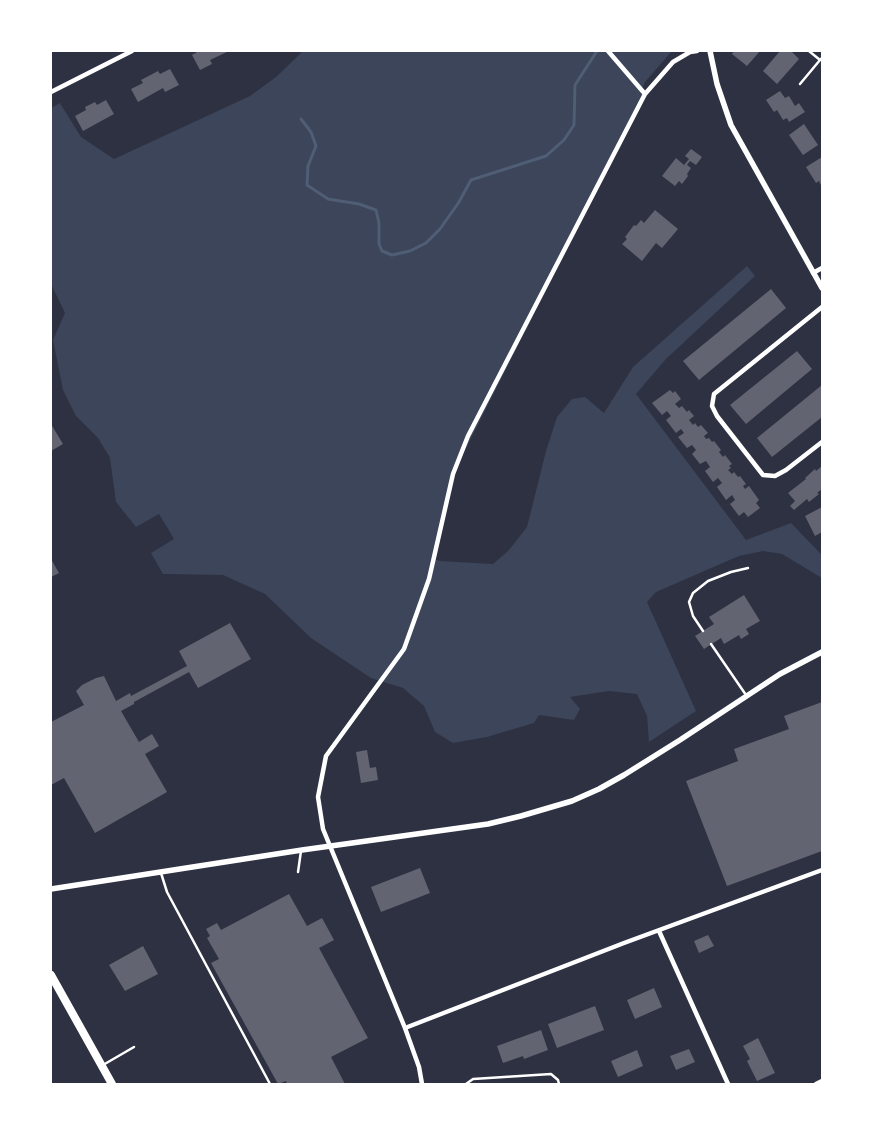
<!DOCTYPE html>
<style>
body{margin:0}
#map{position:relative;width:873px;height:1135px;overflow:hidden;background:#2d3142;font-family:Figtree,sans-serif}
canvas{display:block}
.frame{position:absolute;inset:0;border:52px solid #fff;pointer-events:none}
</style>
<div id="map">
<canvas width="873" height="1135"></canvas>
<div class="frame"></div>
</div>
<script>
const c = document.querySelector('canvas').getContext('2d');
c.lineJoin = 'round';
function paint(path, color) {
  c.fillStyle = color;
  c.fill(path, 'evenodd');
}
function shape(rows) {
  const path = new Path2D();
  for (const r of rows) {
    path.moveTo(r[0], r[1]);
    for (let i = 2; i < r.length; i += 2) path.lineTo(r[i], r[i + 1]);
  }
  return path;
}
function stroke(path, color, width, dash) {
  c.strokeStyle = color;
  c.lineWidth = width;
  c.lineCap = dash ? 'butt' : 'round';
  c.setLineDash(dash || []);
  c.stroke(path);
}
const green = shape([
 [303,51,672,51,645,82,642,89,645,94,453,474,434,559,440,561,493,564,509,550,527,527,546,451,557,417,572,399,585,397,604,413,633,367,747,266,755,276,666,359,636,394,746,540,791,523,822,555,822,578,782,554,763,551,739,556,656,592,647,602,696,711,649,742,647,716,637,694,609,691,570,697,580,709,574,720,539,715,534,723,487,737,453,743,435,732,424,706,403,688,371,678,311,638,265,594,223,575,163,574,151,553,174,539,159,514,136,527,116,502,110,458,98,438,76,416,63,390,53,340,65,313,51,284,51,108,60,103,81,137,114,159,250,96,276,77]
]);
const stream = shape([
 [301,119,311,132,316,146,308,166,307,185,328,199,359,204,376,210,379,223,379,244,382,251,392,255,410,251,426,243,440,229,459,202,471,180,546,156,564,140,574,125,575,85,597,51]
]);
const building = shape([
 [199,51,229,51,210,60,212,64,200,70,192,55],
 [734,51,760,51,747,66,732,54],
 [780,51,791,51,799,59,777,84,763,71],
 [170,69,179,85,165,92,163,88,138,102,131,89,143,83,141,80,158,71,160,74],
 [780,91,785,98,789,96,795,106,799,103,805,112,789,122,787,118,783,120,777,110,774,112,766,100],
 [106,100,114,114,83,131,75,116,86,110,85,107,95,102,97,105],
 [804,124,818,145,803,155,789,135],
 [691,149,702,157,696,165,690,161,687,165,691,168,687,174,688,176,682,184,679,181,675,186,662,176,676,158,684,165,689,159,685,156],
 [822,157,822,187,819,181,816,183,806,167],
 [655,210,678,229,662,248,656,243,642,261,622,244,627,239,625,237,634,225,636,226,641,220,644,223],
 [771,289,786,308,699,380,683,361],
 [797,351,812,369,746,424,730,405],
 [822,385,822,417,772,457,757,438],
 [670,390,673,393,675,391,681,399,675,404,679,408,682,406,687,412,689,410,694,416,689,420,693,425,695,423,698,427,701,425,708,433,704,436,706,439,709,438,712,442,714,441,721,450,719,452,723,457,725,455,732,464,729,466,731,468,728,470,732,474,734,472,738,477,740,476,746,484,743,486,745,489,749,486,759,500,756,503,760,508,748,517,744,512,739,516,730,504,735,500,732,495,726,500,717,487,722,483,718,478,713,482,705,471,710,467,706,461,700,464,692,454,696,450,692,445,687,448,678,437,684,433,681,429,676,433,666,420,671,416,667,411,662,415,652,403],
 [51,424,63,444,51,451],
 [822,466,822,489,817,493,819,494,809,502,807,499,794,510,790,506,795,501,788,493,806,479,805,478,815,469,816,471],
 [822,507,822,532,815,536,805,516],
 [51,559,59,573,51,577],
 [744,595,760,621,746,629,749,634,741,639,739,635,724,644,721,638,704,649,695,636,714,624,709,617],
 [230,623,251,659,198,688,189,672,134,702,134,704,121,711,139,742,152,734,159,746,145,754,167,792,95,833,64,778,51,785,51,722,84,705,76,691,82,685,96,678,104,676,116,701,130,693,131,696,187,666,179,651],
 [822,702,822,851,727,886,686,781,738,761,734,749,789,729,784,716],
 [367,750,370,768,376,767,378,780,361,783,356,752],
 [420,868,430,893,381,912,371,887],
 [289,894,307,926,322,918,334,940,319,948,368,1038,331,1057,345,1084,287,1084,286,1081,278,1084,211,963,219,959,207,938,210,936,206,929,217,923,221,930],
 [708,935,714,946,699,953,694,941],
 [143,946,158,974,125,991,109,965],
 [654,988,662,1007,635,1019,627,1000],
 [595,1006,604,1030,557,1048,548,1024],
 [541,1030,548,1050,524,1059,523,1056,503,1063,497,1046],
 [758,1038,775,1073,757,1081,747,1061,750,1059,743,1046],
 [689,1049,695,1062,676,1070,670,1056],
 [637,1050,643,1066,618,1077,611,1061]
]);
const service = shape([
 [809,51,820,60,822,58],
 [800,84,820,60],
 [703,631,693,616,689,602,693,593,708,581,731,572,748,568],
 [711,644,746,695],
 [298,872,301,851],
 [161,873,167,892,270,1084],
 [103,1065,134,1047],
 [466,1084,473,1079,551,1074,558,1080,559,1084]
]);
const minor = shape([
 [608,51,645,94],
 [51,92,132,51],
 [813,273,822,268],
 [822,307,714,394,712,406,717,416,763,475,775,476,786,470,822,442],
 [659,931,728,1084],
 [405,1028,624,943,822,870],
 [422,1084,419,1067,405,1028,323,829,318,797,326,756,404,649,429,579,453,474,468,436,645,94,673,62,690,52,697,51],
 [816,1084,822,1081]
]);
const tertiary = shape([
 [710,51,717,84,731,125,822,288],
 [51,889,302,850,488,824,521,816,572,801,599,789,624,775,680,740,780,674,822,652]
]);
const primary = shape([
 [51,975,112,1084]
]);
paint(green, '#3c4559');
stroke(stream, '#4f5d75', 3);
paint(building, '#626471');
stroke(service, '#fff', 2.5);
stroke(minor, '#fff', 4.5);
stroke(tertiary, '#fff', 5.5);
stroke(primary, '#fff', 8);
</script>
